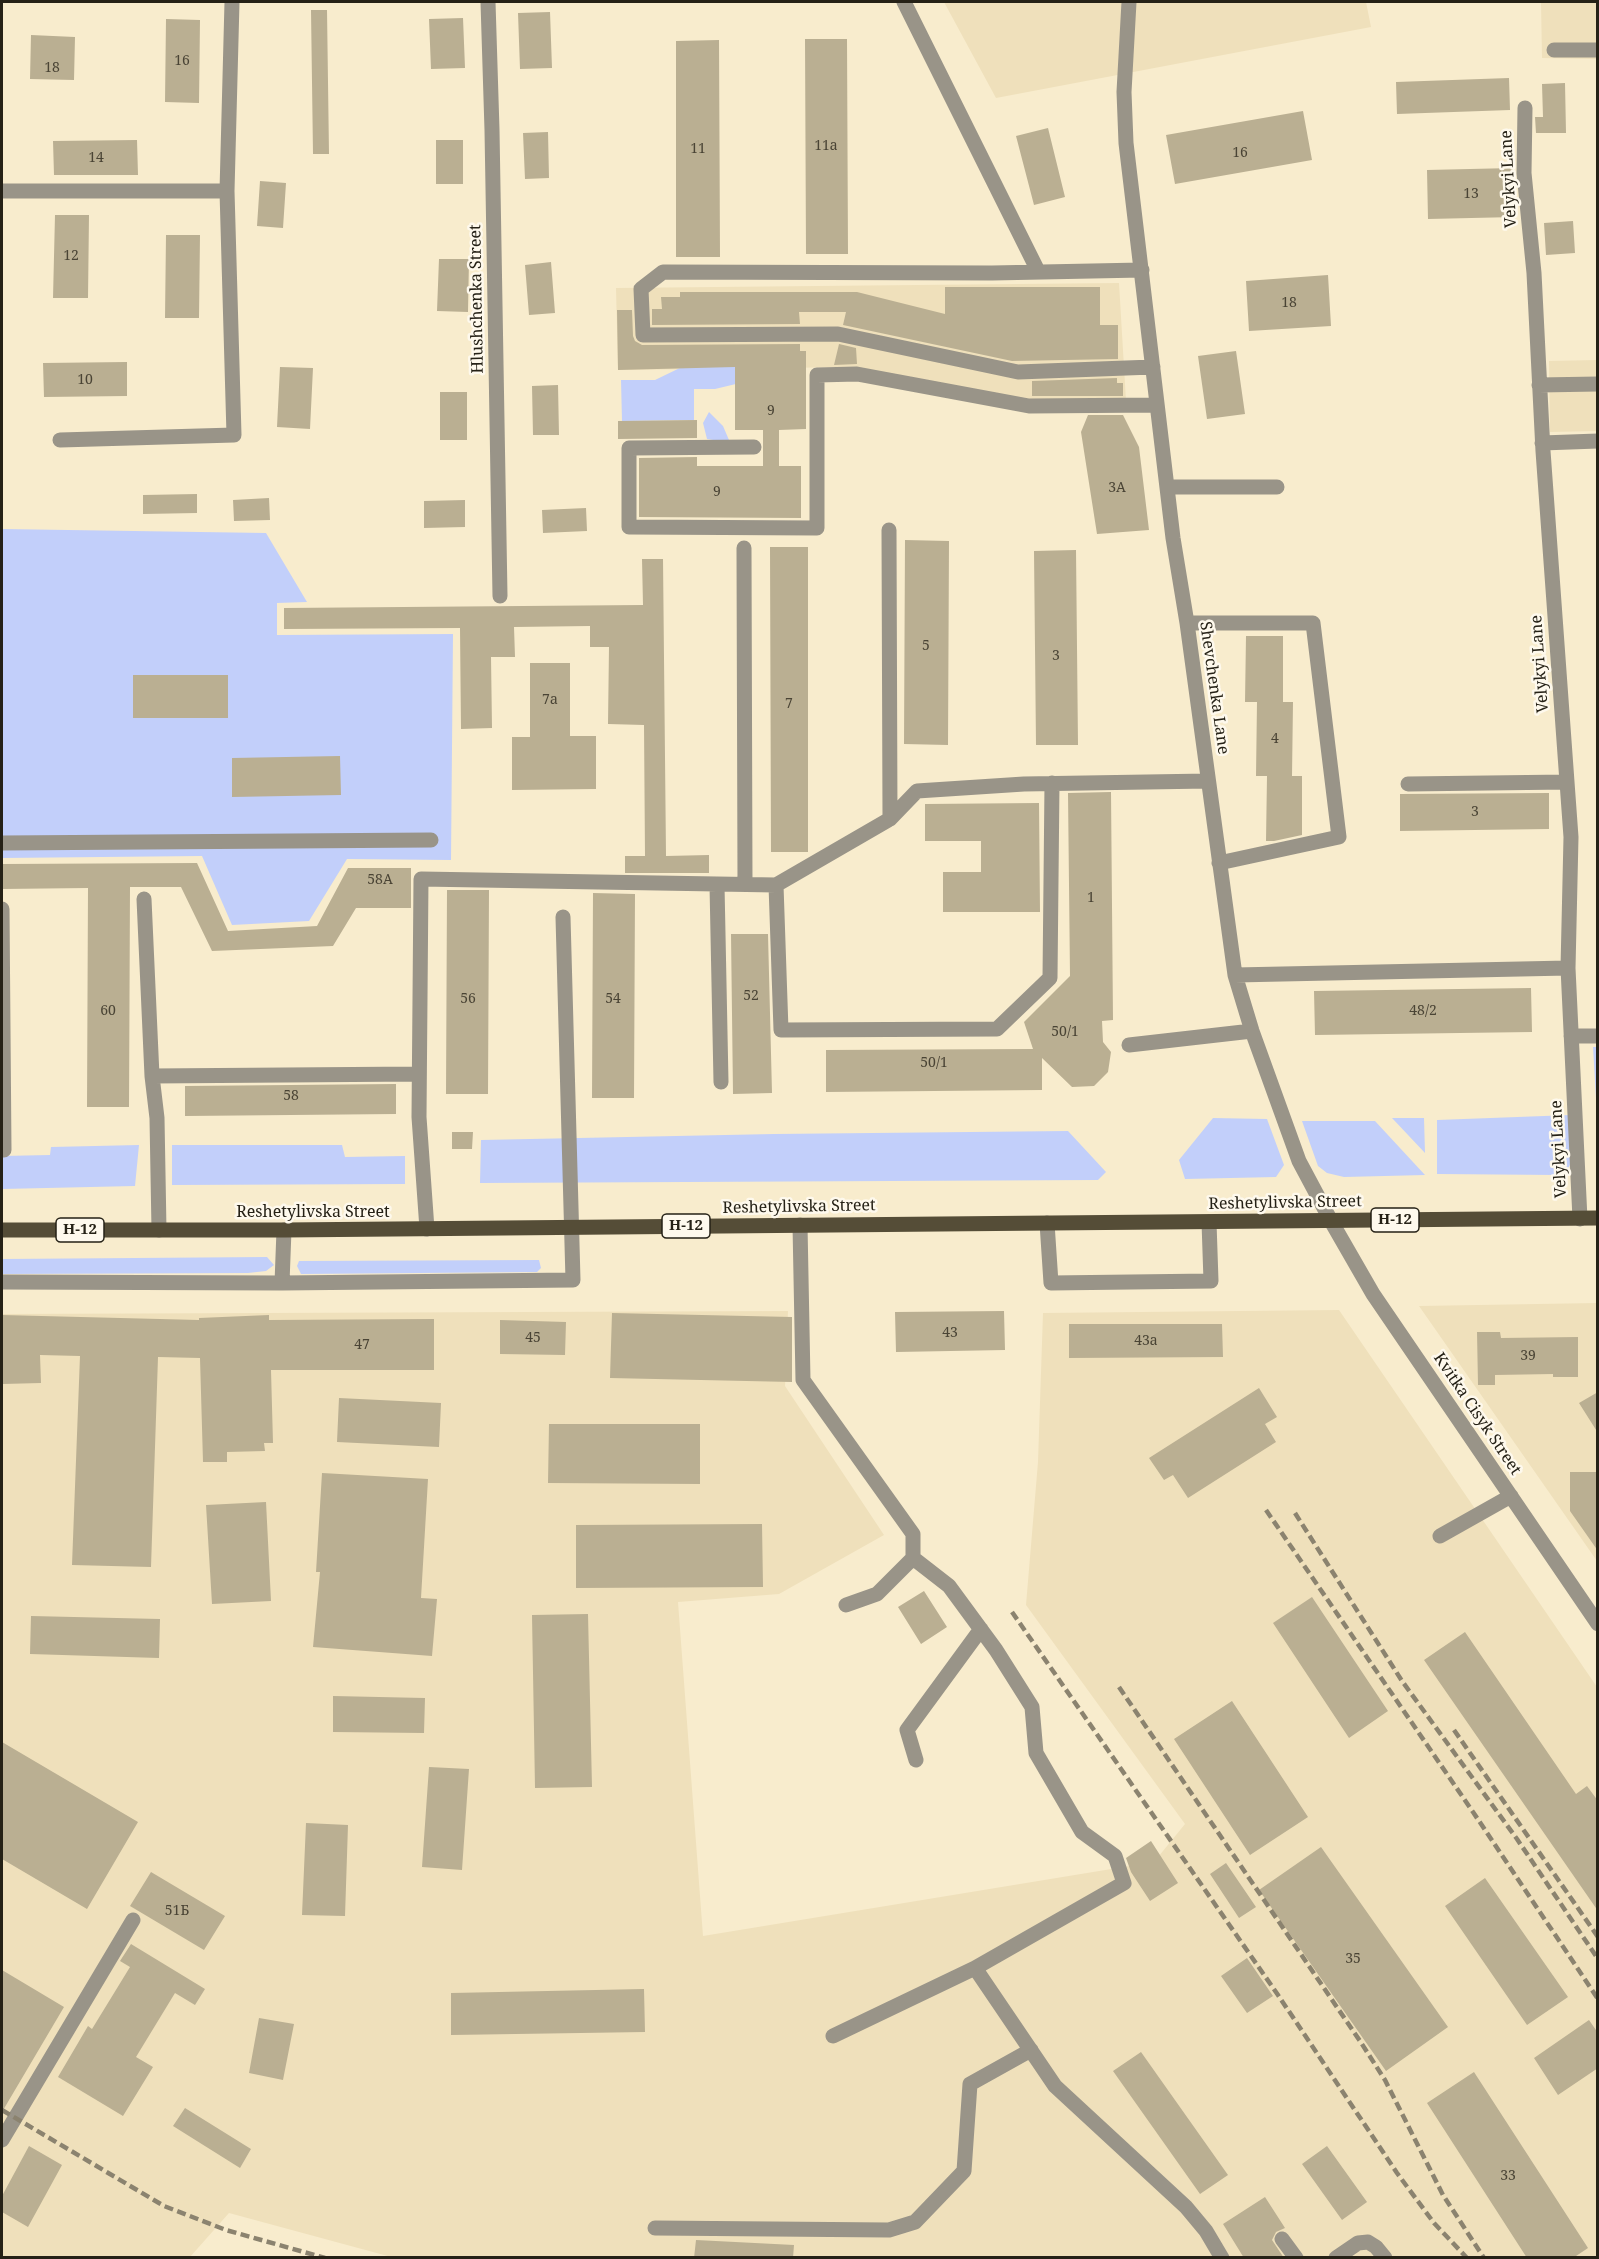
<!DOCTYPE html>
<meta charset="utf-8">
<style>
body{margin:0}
#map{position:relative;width:1599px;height:2259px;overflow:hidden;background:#f8eccd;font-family:"Noto Serif",serif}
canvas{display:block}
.frame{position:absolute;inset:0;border:3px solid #252116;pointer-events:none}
</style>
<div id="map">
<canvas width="1599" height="2259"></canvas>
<div class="frame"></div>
</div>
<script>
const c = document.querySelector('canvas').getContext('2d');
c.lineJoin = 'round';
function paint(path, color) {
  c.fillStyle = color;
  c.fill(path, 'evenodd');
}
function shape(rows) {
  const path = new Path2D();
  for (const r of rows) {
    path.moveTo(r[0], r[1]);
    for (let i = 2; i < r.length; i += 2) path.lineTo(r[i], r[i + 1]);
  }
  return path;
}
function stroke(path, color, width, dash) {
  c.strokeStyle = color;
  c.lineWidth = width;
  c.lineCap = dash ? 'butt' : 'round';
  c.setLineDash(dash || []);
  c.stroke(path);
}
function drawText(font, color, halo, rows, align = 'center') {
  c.font = font + ' "Noto Serif",serif';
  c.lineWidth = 5;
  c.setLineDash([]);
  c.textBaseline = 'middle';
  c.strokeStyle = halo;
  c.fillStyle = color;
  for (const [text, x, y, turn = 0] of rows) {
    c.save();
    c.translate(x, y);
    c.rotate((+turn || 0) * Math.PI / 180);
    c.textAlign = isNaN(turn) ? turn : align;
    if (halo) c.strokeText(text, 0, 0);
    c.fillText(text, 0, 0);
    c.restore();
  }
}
const built = shape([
 [944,2,1366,2,1371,27,996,98],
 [1541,2,1597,2,1597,59,1542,58],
 [1119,283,1126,401,1034,401,855,367,618,370,616,288],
 [1597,360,1597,431,1550,432,1549,361],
 [1597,1303,1597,1561,1419,1306],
 [1339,1310,1597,1687,1597,2257,395,2258,229,2213,190,2257,2,2257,2,1314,788,1311,785,1386,884,1535,779,1594,678,1602,703,1936,1154,1862,1185,1824,1026,1605,1038,1462,1043,1313]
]);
const green = shape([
 [686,365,740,367,740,383,715,389,694,389,694,420,622,421,621,380,655,380],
 [709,412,723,426,729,440,719,441,707,439,703,423],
 [2,529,266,533,307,602,277,603,277,635,453,634,451,860,347,859,309,921,232,925,202,856,2,858],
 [1593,1047,1597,1047,1597,1098,1596,1098],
 [1571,1115,1573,1157,1569,1167,1558,1175,1437,1174,1437,1120],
 [1213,1118,1267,1119,1284,1165,1276,1177,1185,1179,1179,1160],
 [1392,1118,1424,1118,1425,1153],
 [1302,1121,1375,1121,1425,1175,1344,1177,1327,1173,1318,1166],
 [1068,1131,1106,1172,1098,1180,480,1183,481,1140,774,1134],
 [139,1145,135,1186,2,1189,2,1156,50,1155,51,1147],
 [172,1145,342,1145,345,1157,405,1156,405,1184,172,1185],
 [267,1257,274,1265,266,1271,248,1273,2,1274,2,1259],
 [539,1260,541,1268,537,1272,301,1274,297,1266,299,1261]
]);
const building = shape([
 [311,10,327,10,329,154,313,154],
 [550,12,552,68,520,69,518,13],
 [463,18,465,68,431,69,429,19],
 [166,19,200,20,199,103,165,102],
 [31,35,75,37,74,80,30,79],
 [805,39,847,39,848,254,806,254],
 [719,40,720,257,676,257,676,41],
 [1509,78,1510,110,1397,114,1396,82],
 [1565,83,1566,133,1536,133,1535,117,1543,117,1542,84],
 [1303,111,1312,160,1175,184,1166,135],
 [1048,128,1065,197,1034,205,1016,136],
 [548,132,549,178,525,179,523,133],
 [137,140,138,175,54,175,53,141],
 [436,140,463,140,463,184,436,184],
 [1513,168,1515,217,1428,219,1427,170],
 [260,181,286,183,283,228,257,226],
 [55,215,89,215,88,298,53,298],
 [1573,221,1575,253,1546,255,1544,223],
 [166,235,200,235,199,318,165,318],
 [439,259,469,259,468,312,437,311],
 [551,262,555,313,529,315,525,265],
 [1328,275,1331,326,1249,331,1246,281],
 [945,287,1100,287,1100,325,1118,325,1118,359,1012,361,843,325,846,312,799,312,800,324,652,325,652,309,662,309,661,297,680,297,680,292,857,292,945,314],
 [617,310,632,310,633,336,635,341,642,345,800,344,800,351,806,351,806,429,779,430,779,466,801,466,801,518,639,517,639,458,697,457,697,466,763,466,763,430,735,430,735,367,618,370],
 [839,344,856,348,857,364,834,365],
 [1236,351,1245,414,1207,419,1198,356],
 [127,362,127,396,44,397,43,363],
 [280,367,313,368,310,429,277,427],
 [1117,378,1117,383,1123,383,1123,396,1032,396,1032,381],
 [558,385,559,435,533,435,532,386],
 [440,392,467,392,467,440,440,440],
 [1088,415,1123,415,1139,447,1149,530,1097,534,1081,432],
 [697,420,697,438,618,439,618,421],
 [197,494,197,513,143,514,143,495],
 [269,498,270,520,234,521,233,500],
 [465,500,465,527,424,528,424,501],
 [586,508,587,531,543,533,542,510],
 [905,540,949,541,948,745,904,744],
 [770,547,808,547,808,852,771,852],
 [1076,550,1078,745,1036,745,1034,551],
 [642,559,663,559,666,856,709,855,709,873,625,873,625,856,645,856,644,725,608,724,609,647,590,647,590,626,514,627,515,657,491,657,492,728,461,729,460,628,284,629,284,608,643,605],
 [1246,636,1283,636,1283,702,1293,702,1292,776,1302,776,1302,835,1274,841,1266,841,1267,776,1256,776,1257,702,1245,702],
 [530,663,570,663,570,736,596,736,596,789,512,790,512,737,530,737],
 [133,675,228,675,228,718,133,718],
 [340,756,341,795,232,797,232,758],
 [1111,792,1113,1020,1102,1021,1103,1042,1111,1052,1108,1072,1094,1086,1072,1087,1042,1058,1042,1090,826,1092,826,1050,1033,1049,1024,1022,1070,976,1068,793],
 [1549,793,1549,829,1400,831,1400,794],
 [1039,803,1040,912,943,912,943,872,981,872,981,841,925,841,925,804],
 [197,863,228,931,317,926,348,868,411,868,411,908,356,908,333,946,212,951,181,887,130,887,129,1107,87,1107,88,888,2,889,2,864],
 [447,890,489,890,488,1094,446,1094],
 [593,893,635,894,634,1098,592,1098],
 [731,934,768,934,772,1093,733,1094],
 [1531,988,1532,1032,1315,1035,1314,991],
 [396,1084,396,1114,185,1116,185,1086],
 [452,1132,473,1132,472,1149,452,1149],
 [1004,1311,1005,1350,896,1352,895,1312],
 [612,1313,792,1317,792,1382,610,1378],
 [2,1315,199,1320,199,1318,269,1315,269,1320,434,1319,434,1370,271,1370,273,1443,264,1443,265,1451,227,1452,227,1462,203,1462,200,1358,158,1357,151,1567,72,1565,80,1356,40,1355,41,1383,3,1384],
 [500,1320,566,1322,565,1355,500,1354],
 [1069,1324,1222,1324,1223,1357,1069,1358],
 [1477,1332,1500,1332,1501,1338,1578,1337,1578,1377,1553,1377,1553,1374,1495,1375,1495,1385,1478,1385],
 [1259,1388,1277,1417,1265,1424,1276,1442,1188,1498,1173,1475,1164,1480,1149,1458],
 [1598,1392,1598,1433,1579,1403],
 [339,1398,441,1403,439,1447,337,1442],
 [549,1424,700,1424,700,1484,548,1483],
 [1570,1472,1598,1472,1598,1551,1570,1511],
 [322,1473,428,1479,421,1598,437,1599,432,1656,313,1647,320,1572,316,1572],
 [266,1502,271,1601,212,1604,206,1505],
 [762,1524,763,1587,576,1588,576,1525],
 [924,1591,947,1627,921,1644,898,1607],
 [1312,1597,1388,1711,1349,1738,1273,1623],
 [588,1614,592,1787,535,1788,532,1615],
 [31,1616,160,1619,159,1658,30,1654],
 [1465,1632,1576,1794,1587,1786,1598,1801,1598,1911,1424,1660],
 [333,1696,425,1698,424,1733,333,1732],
 [1232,1701,1308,1817,1250,1855,1174,1739],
 [2,1742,138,1822,87,1909,2,1859],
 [429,1767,469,1769,462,1870,422,1867],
 [306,1823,348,1825,345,1916,302,1915],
 [1151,1841,1178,1883,1150,1901,1131,1872,1126,1858],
 [1321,1847,1448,2027,1386,2071,1259,1890],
 [1226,1863,1256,1907,1239,1918,1210,1874],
 [151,1872,225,1916,204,1950,130,1906],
 [1485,1878,1568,1997,1527,2025,1445,1906],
 [131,1944,205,1989,195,2005,175,1993,136,2057,153,2067,123,2116,58,2077,88,2026,92,2029,130,1967,120,1961],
 [1247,1958,1273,1996,1247,2013,1221,1976],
 [2,1970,64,2007,2,2112],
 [644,1989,645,2032,451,2035,451,1993],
 [259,2018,294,2024,283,2080,249,2073],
 [1589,2020,1598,2033,1598,2068,1558,2095,1534,2058],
 [1141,2052,1228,2175,1200,2194,1113,2071],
 [1474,2072,1588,2248,1573,2258,1527,2258,1427,2103],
 [185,2108,251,2149,240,2168,173,2126],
 [29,2146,62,2165,28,2227,2,2212,2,2196],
 [1327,2146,1367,2202,1342,2220,1302,2164],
 [1265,2197,1285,2228,1276,2232,1272,2240,1284,2258,1244,2258,1223,2224],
 [696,2240,794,2245,793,2258,694,2258]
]);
const minor = shape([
 [488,2,492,130,500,596],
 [904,2,1038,271],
 [1129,2,1124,92,1126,143,1173,538,1187,623,1235,975,1252,1031,1299,1161,1331,1221,1373,1294,1598,1624],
 [1554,50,1598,50],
 [1525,108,1524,173,1534,273,1543,451,1571,837,1568,968,1580,1219],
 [2,191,227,191,232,2],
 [1142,270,992,273,663,272,641,289,643,335,838,334,1018,372,1153,367],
 [1539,385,1598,384],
 [60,440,234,435,227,191],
 [1542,443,1598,441],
 [754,447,629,448,629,527,817,528,817,375,857,374,1029,406,1157,405],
 [1167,487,1277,487],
 [889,530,890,819],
 [744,548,745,883],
 [1187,623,1313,623,1339,837,1219,863],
 [1408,784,1567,782],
 [2,843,431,840],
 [717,885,721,1082],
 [776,885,781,1030,997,1029,1050,978,1052,783],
 [144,899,152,1076,157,1118,159,1230],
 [1235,975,1568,968],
 [1571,1036,1598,1036],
 [1129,1045,1252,1031],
 [152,1076,419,1074],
 [2,1150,4,1150,2,909],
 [1047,1223,1051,1283,1211,1281,1209,1222],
 [800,1225,803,1380,913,1534,913,1558,877,1594,846,1605],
 [427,1229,419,1117,421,879,776,885,890,819,917,791,1024,784,1208,781],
 [2,1282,282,1283,573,1280,563,917],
 [282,1283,284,1230],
 [1440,1536,1511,1496],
 [913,1558,949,1586,996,1650,1032,1707,1036,1753,1082,1832,1115,1856,1124,1883,975,1968,1055,2086,1186,2207,1206,2231,1222,2258],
 [916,1760,907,1730,981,1629],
 [833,2036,975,1968],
 [2,2140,133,1920],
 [655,2228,889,2230,915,2222,964,2171,970,2084,1031,2050],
 [1282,2239,1296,2258],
 [1336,2258,1358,2243,1368,2242,1376,2247,1385,2258]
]);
const major = shape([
 [2,1230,284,1230,1598,1218]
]);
const rail = shape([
 [1266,1510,1473,1812,1598,1999],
 [1295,1513,1402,1681,1517,1839,1598,1959],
 [1012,1612,1278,1995,1397,2173,1434,2223,1467,2258],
 [1119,1687,1360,2041,1385,2080,1443,2195,1484,2258],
 [1454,1730,1598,1937],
 [2,2110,164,2206,226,2230,325,2258]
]);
const numberNames = [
 ["16",182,61],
 ["18",52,68],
 ["11а",826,146],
 ["11",698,149],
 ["16",1240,153],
 ["14",96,158],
 ["13",1471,194],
 ["12",71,256],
 ["18",1289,303],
 ["10",85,380],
 ["9",771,411],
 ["3А",1117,488],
 ["9",717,492],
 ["5",926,646],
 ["3",1056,656],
 ["7а",550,700],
 ["7",789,704],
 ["4",1275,739],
 ["3",1475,812],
 ["58А",380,880],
 ["1",1091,898],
 ["52",751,996],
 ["56",468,999],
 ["54",613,999],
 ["60",108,1011],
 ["48/2",1423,1011],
 ["50/1",1065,1032],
 ["50/1",934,1063],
 ["58",291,1096],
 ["43",950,1333],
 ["45",533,1338],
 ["43а",1146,1341],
 ["47",362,1345],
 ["39",1528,1356],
 ["51Б",177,1911],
 ["35",1353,1959],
 ["33",1508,2176]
];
const shields = [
 [1395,1220,48],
 [686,1226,48],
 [80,1230,48]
];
const shieldNames = [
 ["Н-12",1395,1220],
 ["Н-12",686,1226],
 ["Н-12",80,1230]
];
const streetNames = [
 ["Velykyi Lane",1509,179,-93],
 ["Hlushchenka Street",477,299,-91],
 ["Velykyi Lane",1540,664,-94],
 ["Shevchenka Lane",1214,688,82],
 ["Velykyi Lane",1559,1149,-93],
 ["Reshetylivska Street",1285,1203,-1],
 ["Reshetylivska Street",799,1207,-1],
 ["Reshetylivska Street",313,1212],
 ["Kvitka Cisyk Street",1477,1414,56]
];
paint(built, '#efe0bb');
paint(green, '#c2cffa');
paint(building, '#baaf92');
stroke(minor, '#999488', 15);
stroke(major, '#554d37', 15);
stroke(rail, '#8b836f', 4.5, [9, 4.5]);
drawText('14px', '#4a4435', null, numberNames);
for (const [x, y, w] of shields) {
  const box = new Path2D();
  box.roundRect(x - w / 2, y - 12, w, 24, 4.5);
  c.fillStyle = '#fef9ed';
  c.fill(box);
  stroke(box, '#252116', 1.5);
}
drawText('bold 15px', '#252116', null, shieldNames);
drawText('16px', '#252116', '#fef9ed', streetNames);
</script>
